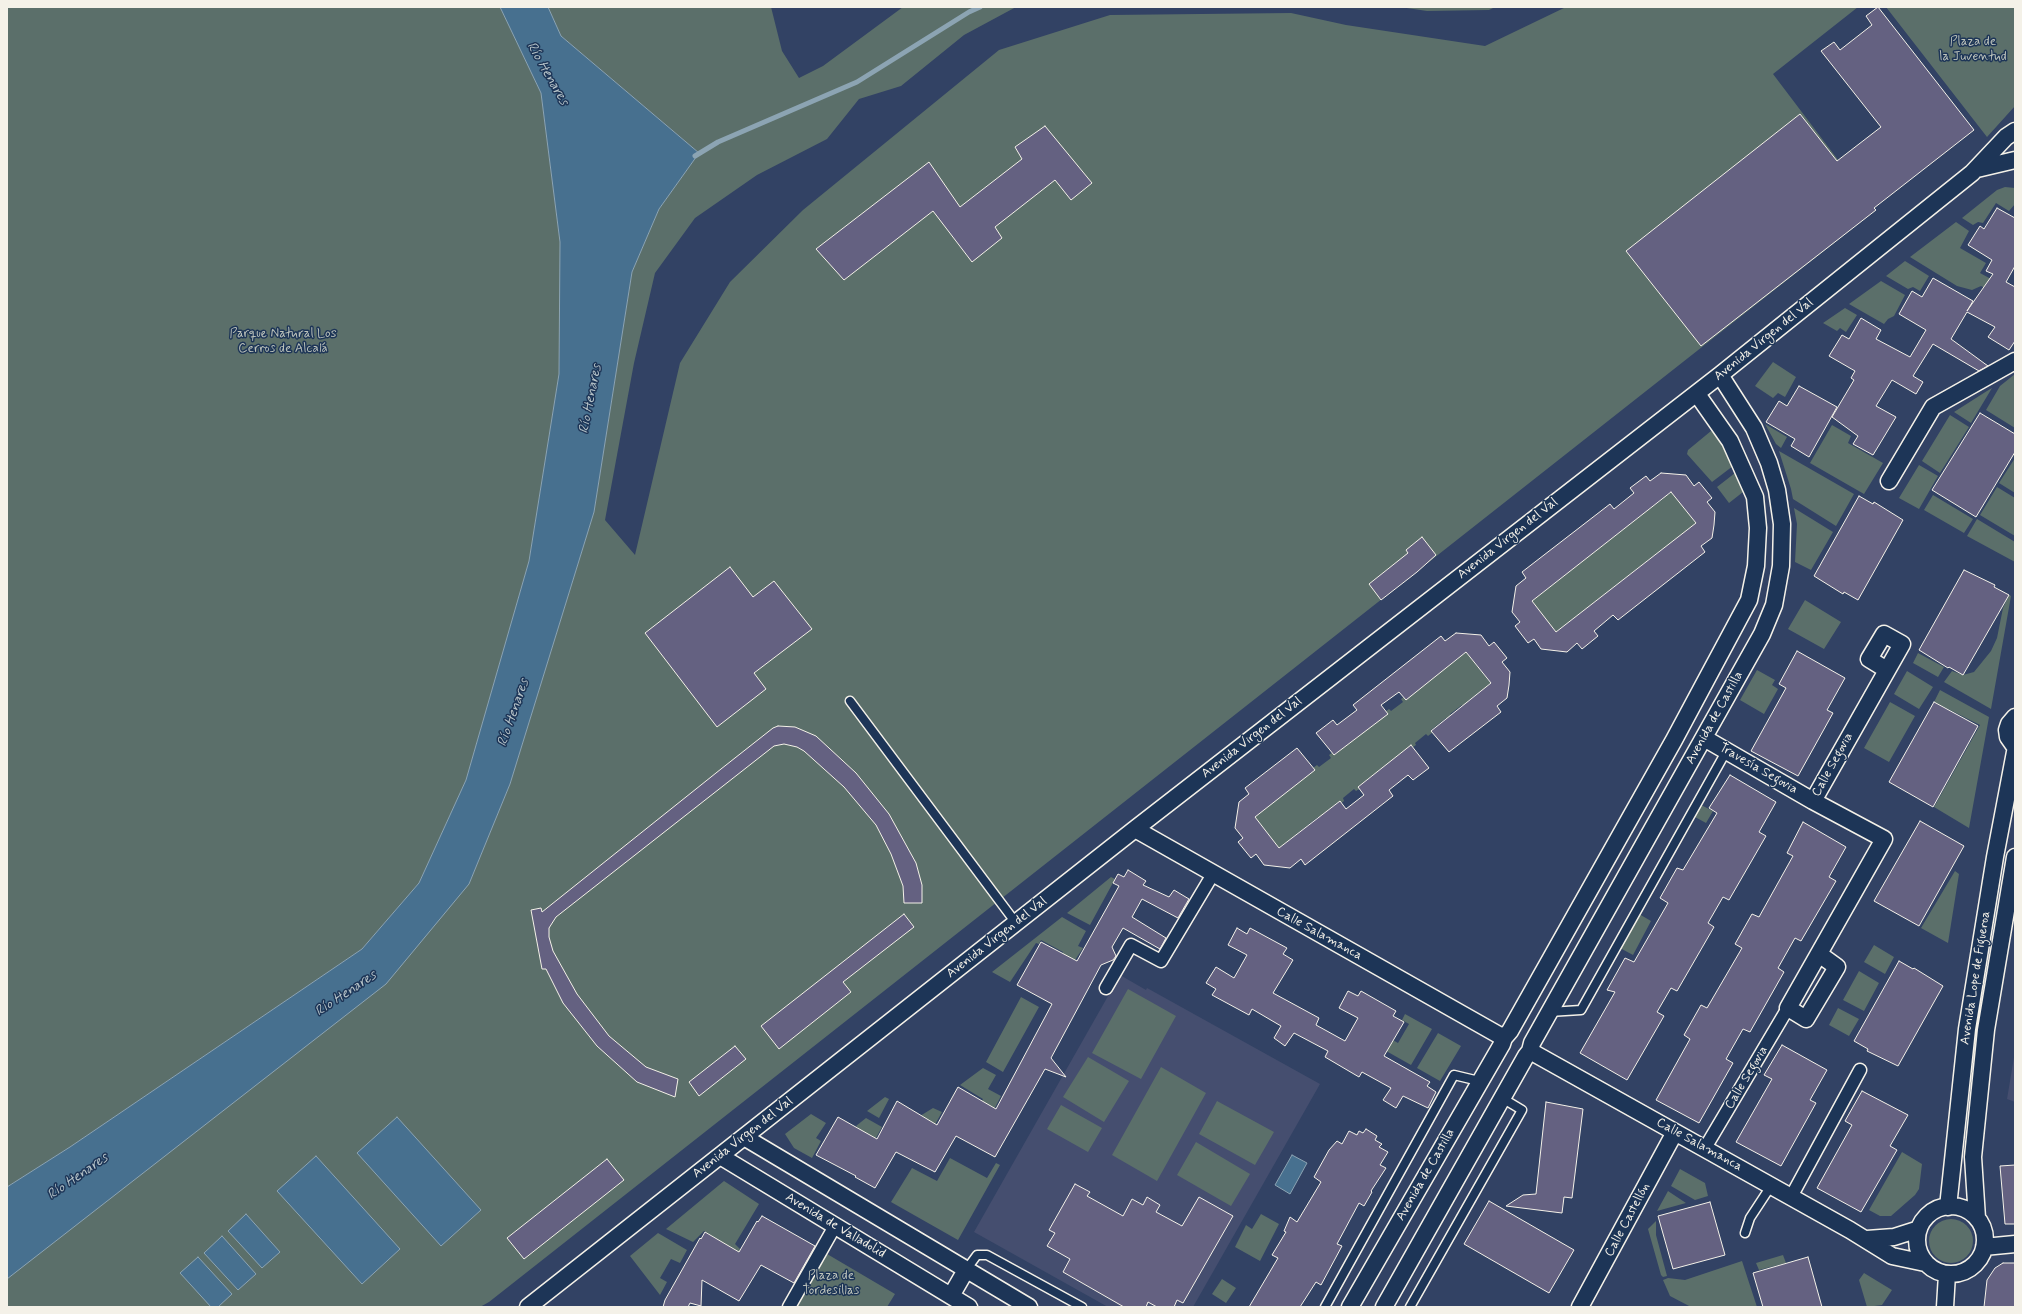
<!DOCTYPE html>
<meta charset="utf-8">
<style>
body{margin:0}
#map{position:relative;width:2022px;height:1314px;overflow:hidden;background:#324264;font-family:Mynerve,sans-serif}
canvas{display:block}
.frame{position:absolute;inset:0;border:8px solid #f4f1e8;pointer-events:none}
</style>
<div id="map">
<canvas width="2022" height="1314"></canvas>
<div class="frame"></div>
</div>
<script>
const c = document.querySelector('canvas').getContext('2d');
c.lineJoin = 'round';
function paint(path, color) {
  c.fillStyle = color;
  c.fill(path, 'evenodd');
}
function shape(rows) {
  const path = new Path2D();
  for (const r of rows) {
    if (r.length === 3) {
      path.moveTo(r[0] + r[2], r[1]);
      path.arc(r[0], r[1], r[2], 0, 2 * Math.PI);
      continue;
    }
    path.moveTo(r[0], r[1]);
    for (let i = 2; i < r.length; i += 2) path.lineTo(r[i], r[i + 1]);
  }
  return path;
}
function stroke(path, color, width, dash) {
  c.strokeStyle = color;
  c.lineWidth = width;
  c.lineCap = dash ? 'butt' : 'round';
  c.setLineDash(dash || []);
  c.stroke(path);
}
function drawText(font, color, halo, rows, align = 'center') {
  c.font = font + ' Mynerve,sans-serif';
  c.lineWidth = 3;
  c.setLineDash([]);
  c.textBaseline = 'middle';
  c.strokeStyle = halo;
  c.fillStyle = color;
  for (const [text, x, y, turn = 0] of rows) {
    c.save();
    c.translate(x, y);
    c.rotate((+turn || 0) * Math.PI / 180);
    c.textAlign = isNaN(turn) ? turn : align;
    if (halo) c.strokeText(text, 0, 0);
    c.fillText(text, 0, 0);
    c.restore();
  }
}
const built = shape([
 [1120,975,1146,990,1147,988,1320,1084,1193,1307,1108,1307,974,1232],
 [2015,1051,2015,1102,2007,1099]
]);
const green = shape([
 [7,7,500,7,541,93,560,242,560,306,559,374,529,561,466,780,419,883,362,949,70,1147,7,1187],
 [548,7,771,7,782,51,799,78,823,66,903,7,1016,7,964,35,901,86,859,99,827,139,757,175,695,218,655,273,634,363,605,520,635,555,680,363,730,282,803,210,999,50,1110,15,1291,13,1346,25,1485,46,1566,7,1858,7,1773,74,1876,210,489,1302,480,1307,7,1307,7,1279,469,884,510,784,594,512,632,272,659,209,699,153,561,36],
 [1400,7,1495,7,1489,10,1427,11],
 [1886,7,2015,7,2015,106,1987,137],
 [2005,187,2015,188,2015,204,2009,211,1996,203,1983,223,1978,222,1973,225,1962,218,1997,190],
 [1956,222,1969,231,1960,248,1986,263,1980,273,1991,279,1985,288,1981,286,1972,290,1957,286,1910,257],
 [1905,261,1929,276,1920,291,1913,287,1908,289,1886,276],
 [1881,281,1905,295,1894,316,1888,319,1884,324,1849,304],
 [1845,308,1857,315,1846,332,1840,328,1837,331,1823,323],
 [1773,362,1796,377,1785,397,1778,393,1773,398,1755,386],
 [2015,374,2015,428,1986,410,2000,386],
 [1992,388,1971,423,1954,412,1987,391],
 [1950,415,1969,427,1940,473,1922,461],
 [1765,424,1787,437,1781,448,1776,444],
 [1832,425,1851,436,1848,443,1883,463,1864,494,1810,463],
 [1711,431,1716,434,1733,466,1712,482,1687,454,1688,450],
 [1779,451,1854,494,1836,526,1793,499,1791,489],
 [2015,458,2015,493,1999,483],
 [1919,465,1938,476,1919,509,1899,498],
 [1735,473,1743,492,1729,503,1717,487],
 [1997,487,2015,498,2015,536,1980,515],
 [1672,492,1695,517,1693,520,1696,523,1692,526,1694,528,1656,554,1556,632,1554,629,1551,631,1532,601,1643,514,1646,508,1648,510,1663,499,1666,493,1668,495],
 [1933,495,1973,519,1964,533,1924,510],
 [1794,508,1833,532,1811,570,1795,562,1797,524],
 [1977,519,2015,542,2015,562,1967,536],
 [2009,595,2011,596,1991,709,1944,682,1952,671,1963,675,1974,672,1991,651,1997,638,2003,608],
 [1805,600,1841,622,1824,649,1788,629],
 [1461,652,1463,655,1466,652,1488,680,1491,683,1487,686,1489,688,1482,690,1468,701,1469,704,1465,708,1462,705,1450,714,1452,717,1448,720,1446,718,1431,730,1433,732,1428,736,1426,734,1415,743,1416,745,1379,770,1376,776,1374,774,1359,786,1361,788,1356,791,1354,789,1343,798,1344,801,1340,804,1338,802,1323,814,1325,816,1320,820,1318,817,1279,848,1255,817,1313,768,1317,765,1319,767,1331,758,1329,755,1333,752,1336,754,1385,712,1389,709,1391,711,1403,702,1401,699,1458,659],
 [1918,653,1944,667,1938,677,1913,663],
 [1757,670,1775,680,1772,685,1778,689,1764,714,1740,700],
 [1907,671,1933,687,1919,709,1894,694],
 [1940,690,1989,717,1969,828,1934,807,1980,725,1934,702],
 [1890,702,1915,716,1889,762,1864,748],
 [1701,805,1713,811,1706,823,1695,817],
 [1955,871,1959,874,1948,943,1921,928],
 [1111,877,1115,879,1090,925,1067,913],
 [1639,914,1651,921,1633,955,1620,948],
 [1062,917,1086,931,1078,946,1083,948,1069,969,1055,967,1063,952,1041,940,1039,944,1036,943,1010,982,992,972],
 [1874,945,1894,957,1885,974,1864,962],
 [1859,971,1879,983,1864,1011,1843,1000],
 [1128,989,1176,1016,1141,1079,1092,1053],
 [1021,997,1039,1007,1003,1072,986,1062],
 [1838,1008,1859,1019,1849,1036,1829,1025],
 [1405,1014,1432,1029,1411,1065,1372,1043,1379,1032,1398,1043,1409,1024,1402,1020],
 [1438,1033,1461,1046,1440,1081,1417,1068],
 [1088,1057,1129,1081,1104,1122,1063,1097],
 [1161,1067,1206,1093,1157,1181,1112,1155],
 [983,1068,996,1075,988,1089,1001,1096,988,1121,975,1115,983,1099,960,1085],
 [885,1097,889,1099,879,1118,867,1111],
 [1217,1101,1274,1132,1255,1165,1199,1134],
 [1061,1105,1102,1128,1088,1152,1047,1129],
 [933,1108,942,1112,928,1137,920,1116],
 [811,1114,826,1123,816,1138,821,1141,812,1158,794,1148,785,1134],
 [866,1118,882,1127,868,1152,862,1132,856,1126],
 [1196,1142,1250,1174,1231,1206,1177,1175],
 [1902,1152,1922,1164,1919,1189,1915,1195,1891,1216,1880,1216,1869,1210],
 [950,1158,987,1178,996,1163,1000,1165,958,1240,891,1202,912,1168,937,1181],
 [1680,1169,1705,1183,1708,1196,1695,1200,1671,1186],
 [724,1181,759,1204,735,1244,741,1250,733,1264,726,1245,704,1231,693,1242,666,1229],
 [1668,1191,1686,1203,1657,1211],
 [1261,1214,1279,1224,1260,1261,1235,1247,1246,1225,1252,1229],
 [1951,1241,22],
 [1656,1221,1656,1235,1667,1276,1663,1277,1661,1275,1648,1229],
 [658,1233,687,1250,680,1263,671,1259,660,1278,667,1282,660,1295,630,1256],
 [822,1251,895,1294,887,1307,791,1307],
 [1783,1255,1786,1263,1759,1270,1756,1263],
 [1742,1261,1757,1307,1691,1307,1670,1296,1663,1280,1668,1278,1685,1280],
 [1864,1273,1892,1290,1882,1305,1867,1307,1859,1280],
 [1222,1279,1236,1288,1226,1303,1212,1294]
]);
const water = shape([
 [500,7,548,7,561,36,699,153,659,209,632,272,594,512,510,784,469,884,386,984,7,1279,7,1187,70,1147,362,949,419,883,466,780,529,561,559,374,560,242,541,93,500,7],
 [397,1117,481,1210,441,1246,357,1153,397,1117],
 [1292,1155,1307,1163,1290,1194,1275,1185,1292,1155],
 [316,1156,400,1249,362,1284,277,1191,316,1156],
 [246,1214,280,1252,262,1268,228,1231,246,1214],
 [222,1236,256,1274,238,1290,204,1253,222,1236],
 [198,1257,232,1294,218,1307,211,1307,180,1273,198,1257]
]);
const stream = shape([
 [695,156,718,142,857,82,969,12,980,7]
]);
const building = shape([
 [1878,7,1974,130,1874,208,1876,210,1701,346,1626,251,1800,114,1837,161,1881,127,1821,51,1834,42,1840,50,1872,25,1866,16,1878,7],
 [1045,126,1092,183,1071,200,1055,180,995,227,1002,238,972,262,933,211,844,280,816,249,929,162,960,207,1022,159,1015,147,1045,126],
 [1997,208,2015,218,2015,266,2006,282,2015,287,2015,341,2009,350,1988,337,1995,327,1967,312,1951,339,1988,366,1979,371,1933,344,1913,376,1923,382,1916,394,1892,380,1876,406,1896,417,1873,455,1853,444,1858,436,1832,417,1854,380,1851,378,1855,371,1829,356,1842,335,1849,339,1861,318,1881,330,1876,339,1910,357,1926,330,1899,314,1912,291,1922,297,1933,278,1973,301,1967,311,1993,274,1986,271,1992,260,1968,245,1980,226,1984,229,1997,208],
 [1799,386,1837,407,1809,457,1791,446,1795,439,1766,422,1779,401,1787,406,1799,386],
 [1980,413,2015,434,2015,452,1976,517,1932,490,1980,413],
 [1661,473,1686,475,1694,486,1699,482,1712,498,1707,502,1715,512,1714,525,1712,538,1701,546,1705,552,1618,620,1613,615,1594,631,1598,636,1582,649,1577,643,1567,652,1541,649,1534,639,1528,643,1515,626,1520,622,1512,612,1516,586,1526,578,1522,572,1610,504,1614,509,1634,493,1630,488,1646,476,1650,481,1661,473],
 [1671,492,1696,523,1556,632,1532,601,1671,492],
 [1859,496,1873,504,1874,502,1903,520,1858,600,1844,592,1843,594,1814,576,1859,496],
 [1422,537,1436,555,1417,572,1381,600,1369,584,1408,553,1406,550,1422,537],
 [730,567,753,597,774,581,812,629,754,673,766,689,717,727,645,633,730,567],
 [1964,570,1995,585,1994,587,2009,595,1963,675,1949,667,1948,668,1919,650,1964,570],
 [1456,633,1481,635,1489,646,1494,642,1507,658,1502,662,1510,672,1509,685,1507,698,1497,706,1501,712,1449,752,1431,731,1491,683,1466,652,1406,700,1399,692,1381,705,1388,714,1334,755,1316,733,1333,720,1337,725,1357,710,1353,705,1441,636,1445,641,1456,633],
 [1797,651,1845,678,1827,710,1833,713,1798,776,1751,751,1786,688,1779,684,1797,651],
 [1934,702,1978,726,1933,807,1889,782,1934,702],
 [778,726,795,727,816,736,856,773,889,814,916,863,922,885,922,903,904,903,903,886,891,854,876,825,844,787,804,751,797,747,784,744,774,746,556,917,549,928,549,937,553,951,577,994,609,1036,646,1067,678,1079,675,1097,637,1082,597,1046,563,1003,546,969,542,969,531,910,541,908,542,912,721,769,773,728,778,726],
 [1411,745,1429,768,1413,780,1408,775,1389,790,1393,796,1305,865,1301,859,1290,868,1264,865,1256,854,1251,858,1238,842,1243,838,1235,828,1239,802,1249,794,1245,788,1297,748,1315,770,1255,817,1279,848,1340,801,1346,809,1364,795,1358,787,1411,745],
 [1730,775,1776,802,1759,832,1766,836,1729,900,1723,897,1708,923,1714,927,1677,991,1671,988,1657,1012,1664,1016,1627,1080,1580,1053,1615,992,1607,990,1625,958,1634,962,1668,903,1660,898,1677,868,1683,870,1717,813,1709,808,1730,775],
 [1920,821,1964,846,1919,926,1874,901,1920,821],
 [1803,822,1846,847,1829,877,1836,881,1801,941,1795,938,1778,968,1784,972,1750,1032,1743,1029,1726,1059,1733,1063,1699,1123,1656,1100,1690,1039,1684,1035,1701,1005,1707,1008,1742,948,1735,944,1752,914,1759,917,1793,856,1787,853,1803,822],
 [1128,870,1146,881,1143,885,1169,897,1174,890,1189,899,1178,918,1142,899,1132,917,1166,938,1160,949,1123,928,1112,947,1116,956,1113,960,1101,965,1051,1058,1066,1077,1045,1069,995,1157,956,1136,935,1172,896,1152,875,1188,855,1177,856,1176,816,1155,838,1117,877,1139,897,1101,937,1125,958,1087,996,1109,1052,1004,1017,985,1041,942,1077,961,1119,886,1113,883,1118,874,1124,877,1128,870],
 [904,914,914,927,843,982,851,992,779,1049,761,1026,904,914],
 [1237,928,1247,934,1250,928,1287,948,1283,954,1293,960,1273,993,1319,1018,1316,1025,1345,1041,1358,1018,1339,1008,1348,991,1358,996,1361,991,1396,1011,1393,1016,1404,1022,1384,1056,1430,1082,1427,1086,1436,1092,1428,1108,1403,1096,1396,1108,1383,1100,1391,1088,1362,1072,1359,1077,1325,1057,1328,1051,1294,1033,1285,1046,1274,1038,1281,1026,1252,1009,1249,1015,1212,995,1216,989,1206,983,1216,967,1234,978,1247,955,1228,945,1237,928],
 [1899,961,1913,969,1914,968,1943,986,1898,1066,1867,1051,1868,1049,1854,1041,1899,961],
 [1782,1045,1827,1070,1810,1100,1816,1103,1781,1166,1736,1142,1772,1079,1764,1075,1782,1045],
 [735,1046,746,1059,699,1096,689,1082,735,1046],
 [1862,1091,1908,1115,1890,1146,1897,1150,1861,1212,1817,1188,1852,1125,1845,1121,1862,1091],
 [1546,1102,1583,1109,1572,1198,1564,1197,1562,1213,1506,1206,1523,1195,1536,1194,1546,1102],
 [1366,1129,1377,1136,1375,1140,1382,1144,1379,1147,1388,1152,1380,1165,1386,1168,1371,1191,1372,1192,1364,1206,1359,1203,1337,1244,1342,1246,1321,1285,1316,1282,1300,1307,1249,1307,1278,1258,1272,1255,1286,1232,1284,1231,1290,1217,1297,1222,1321,1182,1314,1177,1329,1150,1337,1141,1342,1144,1349,1131,1357,1135,1359,1131,1363,1133,1366,1129],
 [607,1159,624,1180,524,1259,507,1238,607,1159],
 [2015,1165,2015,1224,2005,1224,2000,1166,2015,1165],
 [1075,1184,1090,1192,1087,1196,1123,1216,1132,1199,1143,1205,1147,1197,1160,1205,1156,1212,1182,1226,1199,1197,1233,1216,1183,1303,1177,1300,1174,1307,1157,1307,1148,1302,1146,1307,1124,1307,1063,1272,1070,1259,1047,1246,1055,1233,1049,1230,1075,1184],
 [1489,1201,1574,1250,1549,1293,1464,1244,1489,1201],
 [1710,1202,1725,1255,1673,1269,1658,1216,1710,1202],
 [762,1216,815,1246,794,1283,761,1265,739,1301,702,1280,701,1306,690,1303,688,1307,663,1307,665,1300,700,1238,701,1239,705,1232,739,1252,757,1221,758,1222,762,1216],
 [1808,1257,1822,1307,1763,1307,1753,1273,1808,1257],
 [2003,1263,2015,1263,2015,1307,1984,1307,1987,1280,1995,1268,2003,1263]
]);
const service = shape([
 [850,701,1016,923],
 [1549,1012,1581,1010,1727,750],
 [1745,1233,1750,1218,1771,1186],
 [966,1270,977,1255,987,1255,1082,1307],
 [1325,1307,1454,1075,1479,1081],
 [1410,1307,1522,1110,1502,1098]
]);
const pedestrian = shape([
 [1106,988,1131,945,1161,961,1213,874],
 [1705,1148,1788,1008],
 [1791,1197,1860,1070],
 [789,1307,835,1226]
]);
const minor = shape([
 [1977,169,2015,160],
 [1889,481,1933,407,2015,361],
 [2015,717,2009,724,2007,730,2008,737,2015,747],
 [1704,738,1813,801,1884,839,1788,1008,1806,1019,1837,967,1819,954],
 [1813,801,1902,644,1884,634,1869,659,1887,670],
 [1135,829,1504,1038],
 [1530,1051,1850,1230,1892,1256,1925,1263],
 [744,1137,1029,1307],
 [720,1156,969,1307],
 [1951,1240,34],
 [1948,1207,1967,1029,1995,857,2015,752],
 [1977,1218,1973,1157,1986,1030,2015,857],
 [1867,1239,1894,1237,1919,1229],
 [1984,1247,2015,1244],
 [951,1296,966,1270],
 [528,1307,1135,829,1720,375,1972,173,2006,137,2015,131],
 [1350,1307,1502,1044,1504,1038,1510,1031,1674,740,1749,600,1756,566,1758,528,1755,497,1730,441,1697,394],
 [1384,1307,1526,1056,1530,1051,1532,1043,1762,634,1774,605,1781,566,1782,524,1777,490,1769,463,1754,428,1720,375],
 [1580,1307,1675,1132],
 [1945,1307,1947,1274]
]);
const parkNames = [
 ["Plaza de",1973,42],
 ["la Juventud",1973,57],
 ["Parque Natural Los",283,334],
 ["Cerros de Alcalá",283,349],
 ["Plaza de",831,1276],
 ["Tordesillas",831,1291]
];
const streetNames = [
 ["Avenida Virgen del Val",1764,340,-39],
 ["Avenida Virgen del Val",1508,539,-38],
 ["Avenida de Castilla",1715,718,-61],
 ["Avenida Virgen del Val",1252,738,-38],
 ["Calle Segovia",1833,765,-61],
 ["Travesía Segovia",1758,769,30],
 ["Calle Salamanca",1319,934,29],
 ["Avenida Virgen del Val",997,938,-38],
 ["Avenida Lope de Figueroa",1976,978,-81],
 ["Calle Segovia",1747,1078,-59],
 ["Avenida Virgen del Val",743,1138,-38],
 ["Calle Salamanca",1699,1145,29],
 ["Avenida de Castilla",1426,1175,-60],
 ["Calle Castellón",1628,1220,-62],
 ["Avenida de Valladolid",835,1226,31]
];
const waterNames = [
 ["Río Henares",547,74,60],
 ["Río Henares",591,399,-79],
 ["Río Henares",514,713,-71],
 ["Río Henares",346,994,-34],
 ["Río Henares",78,1177,-35]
];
paint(built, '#454e6f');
paint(green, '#5b6f6a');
paint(water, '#47708f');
stroke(water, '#8ca4b3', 1);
stroke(stream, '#8ca4b3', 5);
paint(building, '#646181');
stroke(building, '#f4f1e8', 1);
stroke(service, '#f4f1e8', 11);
stroke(pedestrian, '#f4f1e8', 15);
stroke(minor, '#f4f1e8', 19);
stroke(service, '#1d3557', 8);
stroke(pedestrian, '#1d3557', 12);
stroke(minor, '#1d3557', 16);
drawText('13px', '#bec4bc', '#1d3557', parkNames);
drawText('13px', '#f4f1e8', '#1d3557', streetNames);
drawText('italic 14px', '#b7c4c9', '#1d3557', waterNames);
</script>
